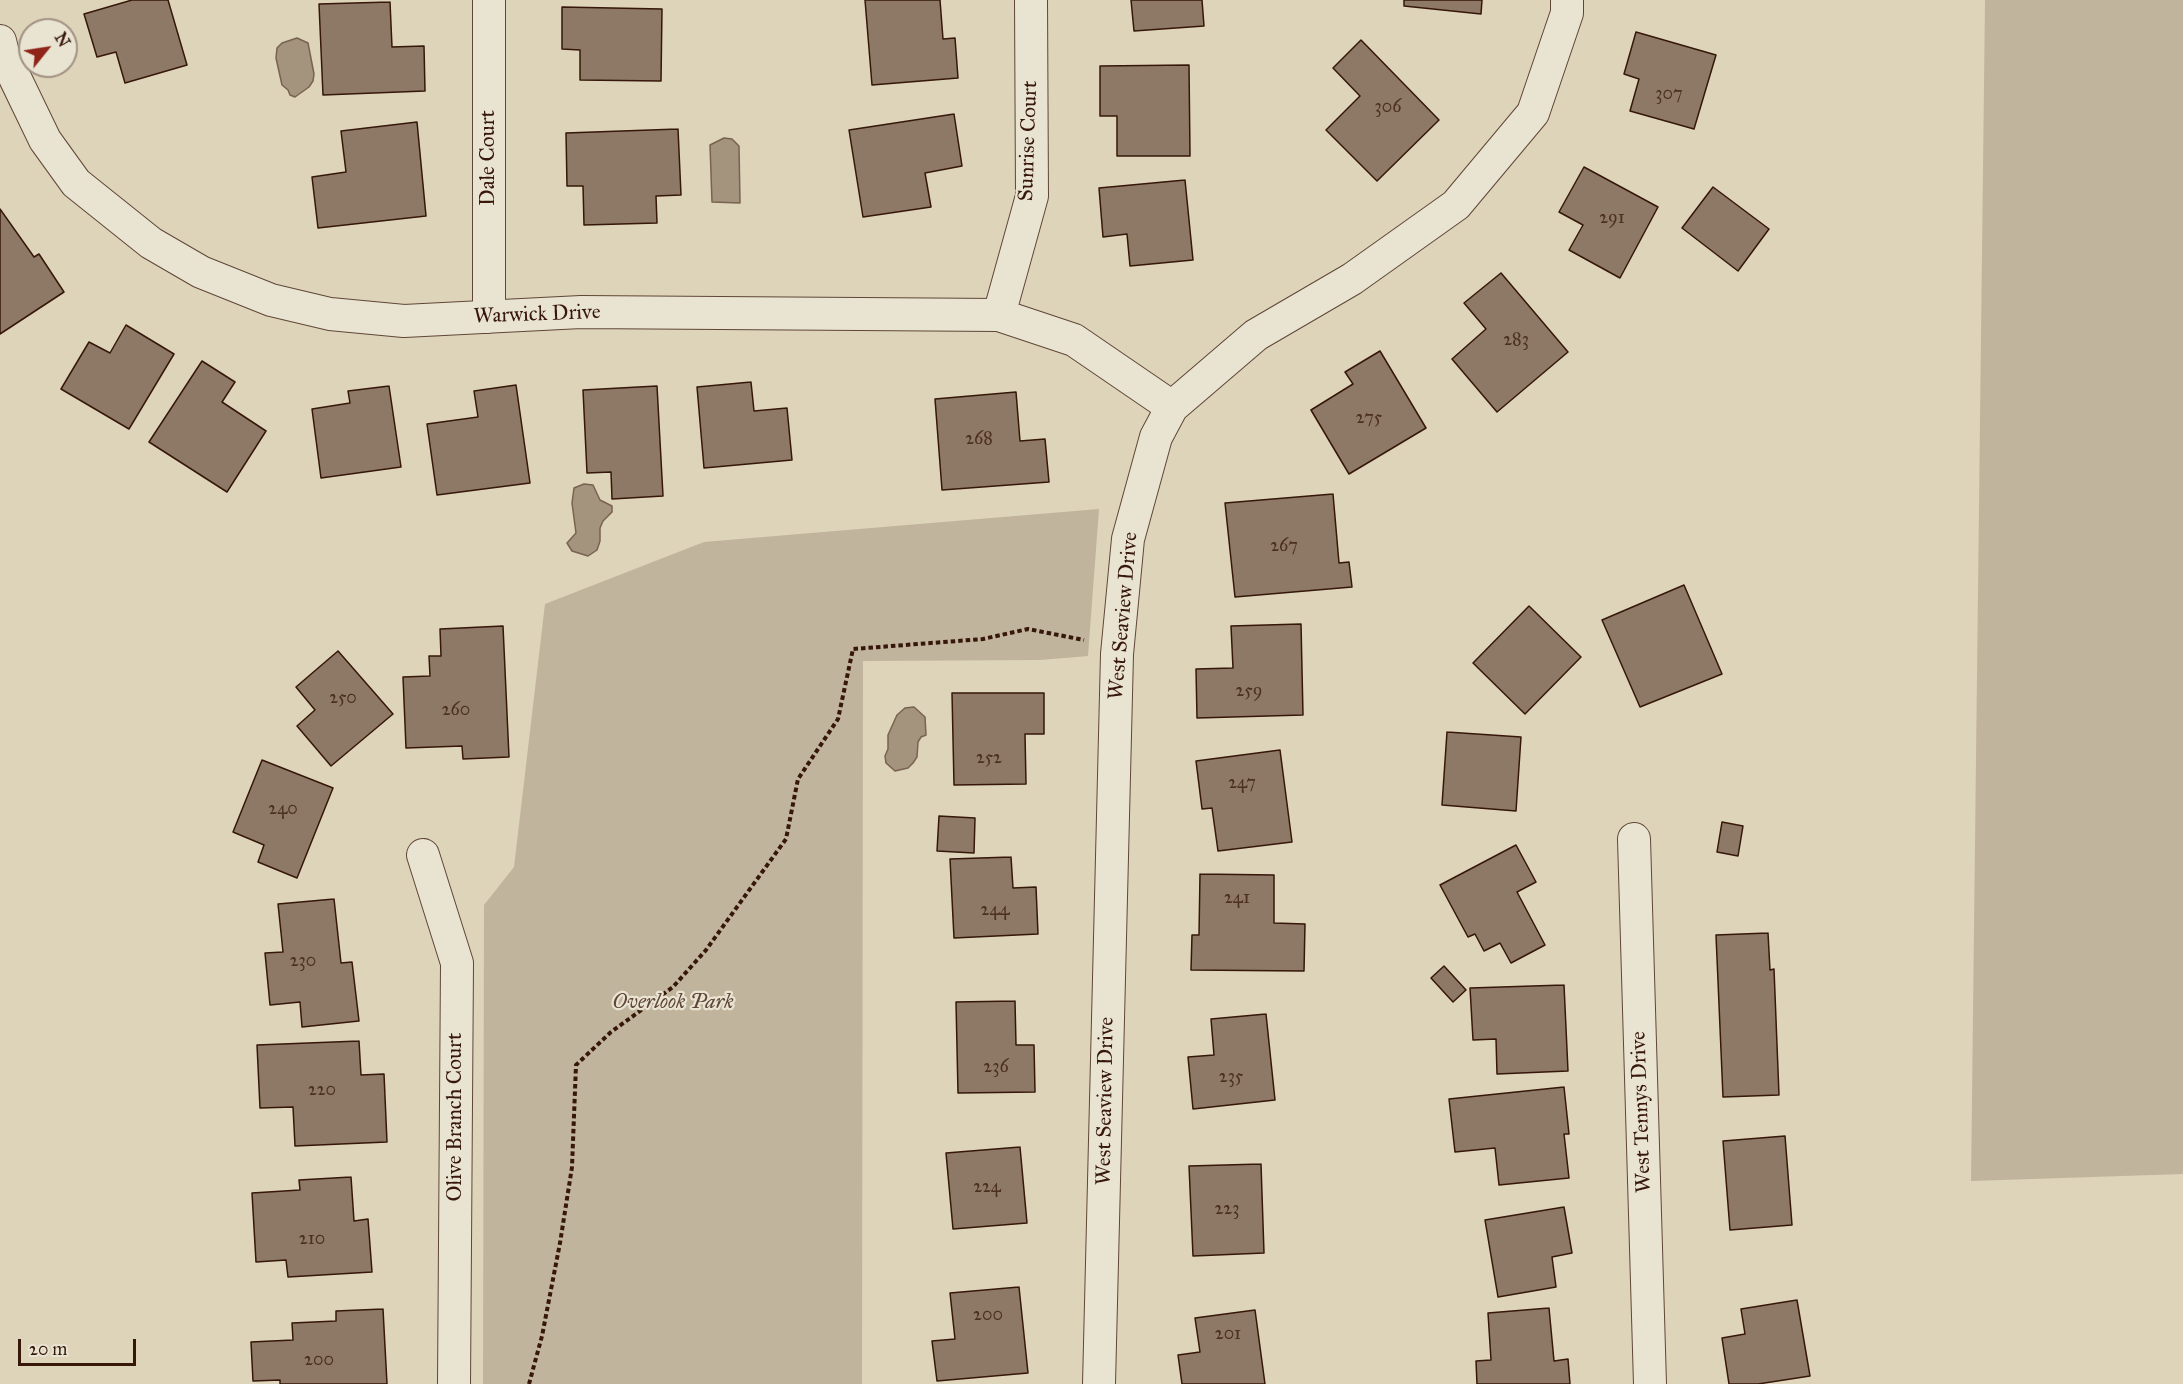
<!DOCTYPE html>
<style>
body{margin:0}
#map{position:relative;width:2183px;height:1384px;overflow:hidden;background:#ddd4ba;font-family:"IM FELL Great Primer",serif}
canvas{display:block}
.north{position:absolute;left:18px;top:18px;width:60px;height:60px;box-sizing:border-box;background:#e9e3d2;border:2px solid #a19182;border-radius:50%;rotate:60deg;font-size:16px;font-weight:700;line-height:24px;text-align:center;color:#36170a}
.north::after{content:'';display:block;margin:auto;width:21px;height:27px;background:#8f2418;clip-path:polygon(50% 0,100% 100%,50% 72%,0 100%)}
.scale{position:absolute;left:18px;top:1339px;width:118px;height:27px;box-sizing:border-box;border:3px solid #36170a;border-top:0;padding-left:8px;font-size:18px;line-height:21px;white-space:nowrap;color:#36170a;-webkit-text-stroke:4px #e9e3d2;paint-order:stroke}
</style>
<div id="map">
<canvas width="2183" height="1384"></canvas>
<div class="north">N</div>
<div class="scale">20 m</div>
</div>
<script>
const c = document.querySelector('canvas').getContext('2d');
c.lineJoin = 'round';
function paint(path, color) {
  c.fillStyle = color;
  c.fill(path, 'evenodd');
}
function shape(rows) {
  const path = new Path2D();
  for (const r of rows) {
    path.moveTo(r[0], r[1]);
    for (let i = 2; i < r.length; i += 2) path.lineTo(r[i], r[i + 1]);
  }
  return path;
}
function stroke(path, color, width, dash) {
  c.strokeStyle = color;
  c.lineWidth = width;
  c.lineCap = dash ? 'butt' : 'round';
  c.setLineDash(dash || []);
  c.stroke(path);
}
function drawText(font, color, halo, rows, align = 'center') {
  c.font = font + ' "IM FELL Great Primer",serif';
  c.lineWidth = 4.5;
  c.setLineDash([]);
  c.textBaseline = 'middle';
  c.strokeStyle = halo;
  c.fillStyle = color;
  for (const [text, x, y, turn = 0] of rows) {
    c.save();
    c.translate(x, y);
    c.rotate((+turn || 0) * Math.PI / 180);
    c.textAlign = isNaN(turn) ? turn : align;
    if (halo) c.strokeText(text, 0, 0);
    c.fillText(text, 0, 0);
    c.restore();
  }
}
const green = shape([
 [1985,0,2183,0,2183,1174,1971,1181],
 [1099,509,1088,656,1040,660,863,661,862,1384,483,1384,484,905,514,867,545,604,704,542]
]);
const water = shape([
 [297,38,308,43,314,74,313,81,309,87,295,97,290,95,288,90,282,85,276,58,277,48,282,43,297,38],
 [724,138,732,139,739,146,740,203,712,202,710,145,724,138],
 [584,484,593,485,600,500,612,506,612,512,603,521,600,528,600,541,597,550,588,556,572,551,567,543,576,533,572,503,574,488,584,484],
 [914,707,925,717,926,735,921,737,918,742,917,757,913,763,908,768,895,771,886,763,885,756,888,749,888,735,897,715,905,708,914,707]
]);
const building = shape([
 [132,0,168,0,187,65,125,83,116,52,97,57,84,14,132,0],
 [865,0,940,0,943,39,955,38,958,78,872,85,865,0],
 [1131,0,1202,0,1204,26,1134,31,1131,0],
 [1404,0,1482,0,1481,14,1404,6,1404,0],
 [390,2,392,47,424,46,425,91,323,95,319,4,390,2],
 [562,7,662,9,661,81,580,80,580,50,562,49,562,7],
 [1636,32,1716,55,1694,129,1630,111,1639,79,1624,74,1636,32],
 [1361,40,1439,120,1377,181,1326,130,1360,96,1333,68,1361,40],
 [1189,65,1190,156,1117,156,1117,116,1100,116,1100,66,1189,65],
 [954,114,962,166,925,173,931,207,863,217,849,130,954,114],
 [417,122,426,216,318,228,312,177,346,172,341,131,417,122],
 [678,129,681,195,656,196,657,223,584,225,583,186,567,186,566,133,678,129],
 [1584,167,1658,207,1620,278,1569,250,1583,225,1559,212,1584,167],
 [1185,180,1193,260,1130,266,1127,234,1103,237,1099,188,1185,180],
 [1713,187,1769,229,1738,271,1682,228,1713,187],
 [0,209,34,257,39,254,64,292,0,334,0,209],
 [1501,273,1568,352,1497,412,1452,359,1486,329,1464,303,1501,273],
 [126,325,174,354,129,429,61,389,89,342,110,353,126,325],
 [1380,351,1426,428,1349,474,1311,410,1353,384,1345,372,1380,351],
 [202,361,235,382,222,402,266,431,227,492,149,442,202,361],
 [751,382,754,411,787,408,792,460,704,468,697,387,751,382],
 [516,385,530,483,437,495,427,424,478,417,474,391,516,385],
 [389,386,401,467,321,478,312,409,350,403,348,391,389,386],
 [657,386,663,496,612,499,611,472,587,473,583,390,657,386],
 [1016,392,1020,441,1045,439,1049,482,942,490,935,399,1016,392],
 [1333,494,1339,563,1349,562,1352,587,1235,597,1225,503,1333,494],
 [1684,585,1722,674,1640,707,1602,620,1684,585],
 [1529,606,1581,657,1525,714,1473,663,1529,606],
 [1301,624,1303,715,1197,718,1196,669,1233,668,1231,626,1301,624],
 [503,626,509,757,463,759,462,746,406,748,403,677,430,676,429,656,441,656,440,629,503,626],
 [338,651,393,714,331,766,297,726,315,710,296,687,338,651],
 [952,693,1044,693,1044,734,1025,734,1026,784,954,785,952,693],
 [1447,732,1521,737,1516,811,1442,805,1447,732],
 [1280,750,1292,842,1218,851,1212,808,1202,809,1196,761,1280,750],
 [262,760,333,788,297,878,258,862,264,845,233,832,262,760],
 [939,816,975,818,974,853,937,851,939,816],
 [1722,822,1743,826,1738,856,1717,852,1722,822],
 [1516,845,1536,882,1517,892,1545,945,1511,963,1500,943,1484,951,1475,934,1468,937,1440,885,1516,845],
 [1011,857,1013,888,1036,887,1038,934,954,938,950,859,1011,857],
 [1200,874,1274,875,1274,923,1305,924,1304,971,1191,970,1192,935,1199,935,1200,874],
 [334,899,341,963,352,962,359,1021,302,1027,300,1002,270,1005,265,953,283,952,278,904,334,899],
 [1768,933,1770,970,1774,969,1779,1095,1723,1097,1716,935,1768,933],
 [1444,966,1466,990,1453,1002,1431,978,1444,966],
 [1564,985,1568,1071,1497,1074,1496,1039,1473,1040,1470,988,1564,985],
 [1015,1001,1016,1045,1034,1045,1035,1092,958,1093,956,1002,1015,1001],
 [1266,1014,1275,1100,1193,1109,1188,1057,1214,1055,1211,1019,1266,1014],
 [359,1041,361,1075,384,1074,387,1142,295,1146,293,1107,260,1108,257,1045,359,1041],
 [1564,1087,1569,1134,1564,1134,1569,1178,1499,1185,1495,1148,1455,1152,1449,1099,1564,1087],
 [1785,1136,1792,1225,1730,1230,1723,1141,1785,1136],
 [1020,1147,1027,1223,953,1229,946,1153,1020,1147],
 [1261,1164,1264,1253,1193,1256,1189,1166,1261,1164],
 [351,1177,354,1221,368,1219,372,1272,288,1277,286,1260,256,1262,252,1193,300,1190,299,1180,351,1177],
 [1564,1207,1572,1253,1552,1257,1556,1287,1498,1297,1485,1220,1564,1207],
 [1019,1287,1028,1373,937,1381,932,1341,955,1339,950,1293,1019,1287],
 [1797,1300,1810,1376,1758,1384,1729,1384,1722,1338,1745,1334,1741,1309,1797,1300],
 [1549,1308,1554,1361,1568,1359,1570,1384,1477,1384,1476,1361,1491,1360,1488,1313,1549,1308],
 [383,1309,387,1384,280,1384,280,1380,253,1381,251,1342,293,1340,292,1323,336,1321,336,1311,383,1309],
 [1255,1310,1265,1384,1182,1384,1178,1355,1200,1352,1195,1318,1255,1310]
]);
const path = shape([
 [529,1384,542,1336,560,1243,572,1167,576,1065,611,1032,673,987,706,950,786,839,798,779,838,719,853,649,983,639,1028,629,1084,640]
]);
const street = shape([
 [0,41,3,53,45,140,76,183,151,243,201,272,271,300,330,314,404,321,581,312,999,315,1074,340,1172,407],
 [999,315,1032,196,1031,0],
 [489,317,489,0],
 [1634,839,1650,1384],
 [423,855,457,963,454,1384],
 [1099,1384,1117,654,1128,539,1156,437,1172,407,1256,335,1352,279,1456,205,1533,113,1567,13,1567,0]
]);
const numberNames = [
 ["307",1669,95],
 ["306",1388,108],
 ["291",1612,219],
 ["283",1516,341],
 ["275",1369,419],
 ["268",979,440],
 ["267",1284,547],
 ["259",1249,692],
 ["250",343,699],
 ["260",456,711],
 ["252",989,759],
 ["247",1242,784],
 ["240",283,810],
 ["241",1237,899],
 ["244",995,911],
 ["230",303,962],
 ["236",996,1068],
 ["235",1231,1078],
 ["220",322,1091],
 ["224",987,1188],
 ["223",1227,1210],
 ["210",312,1240],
 ["200",988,1316],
 ["201",1228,1335],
 ["200",319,1361]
];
const streetNames = [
 ["Sunrise Court",1029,141,-88],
 ["Dale Court",489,158,-90],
 ["Warwick Drive",537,315,-2],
 ["West Seaview Drive",1124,616,-85],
 ["West Seaview Drive",1106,1101,-89],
 ["West Tennys Drive",1642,1112,-92],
 ["Olive Branch Court",456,1117,-90]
];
const parkNames = [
 ["Overlook Park",673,1003]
];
paint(green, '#c1b49c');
paint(water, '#a4947e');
stroke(water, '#786250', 1.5);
paint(building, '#8d7966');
stroke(building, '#36170a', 1.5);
stroke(street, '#604636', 34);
stroke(path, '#36170a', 4, [4.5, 3]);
stroke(street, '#e9e3d2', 32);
drawText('18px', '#4c3021', null, numberNames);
drawText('21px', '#36170a', '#e9e3d2', streetNames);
drawText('italic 21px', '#604636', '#e9e3d2', parkNames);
</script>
